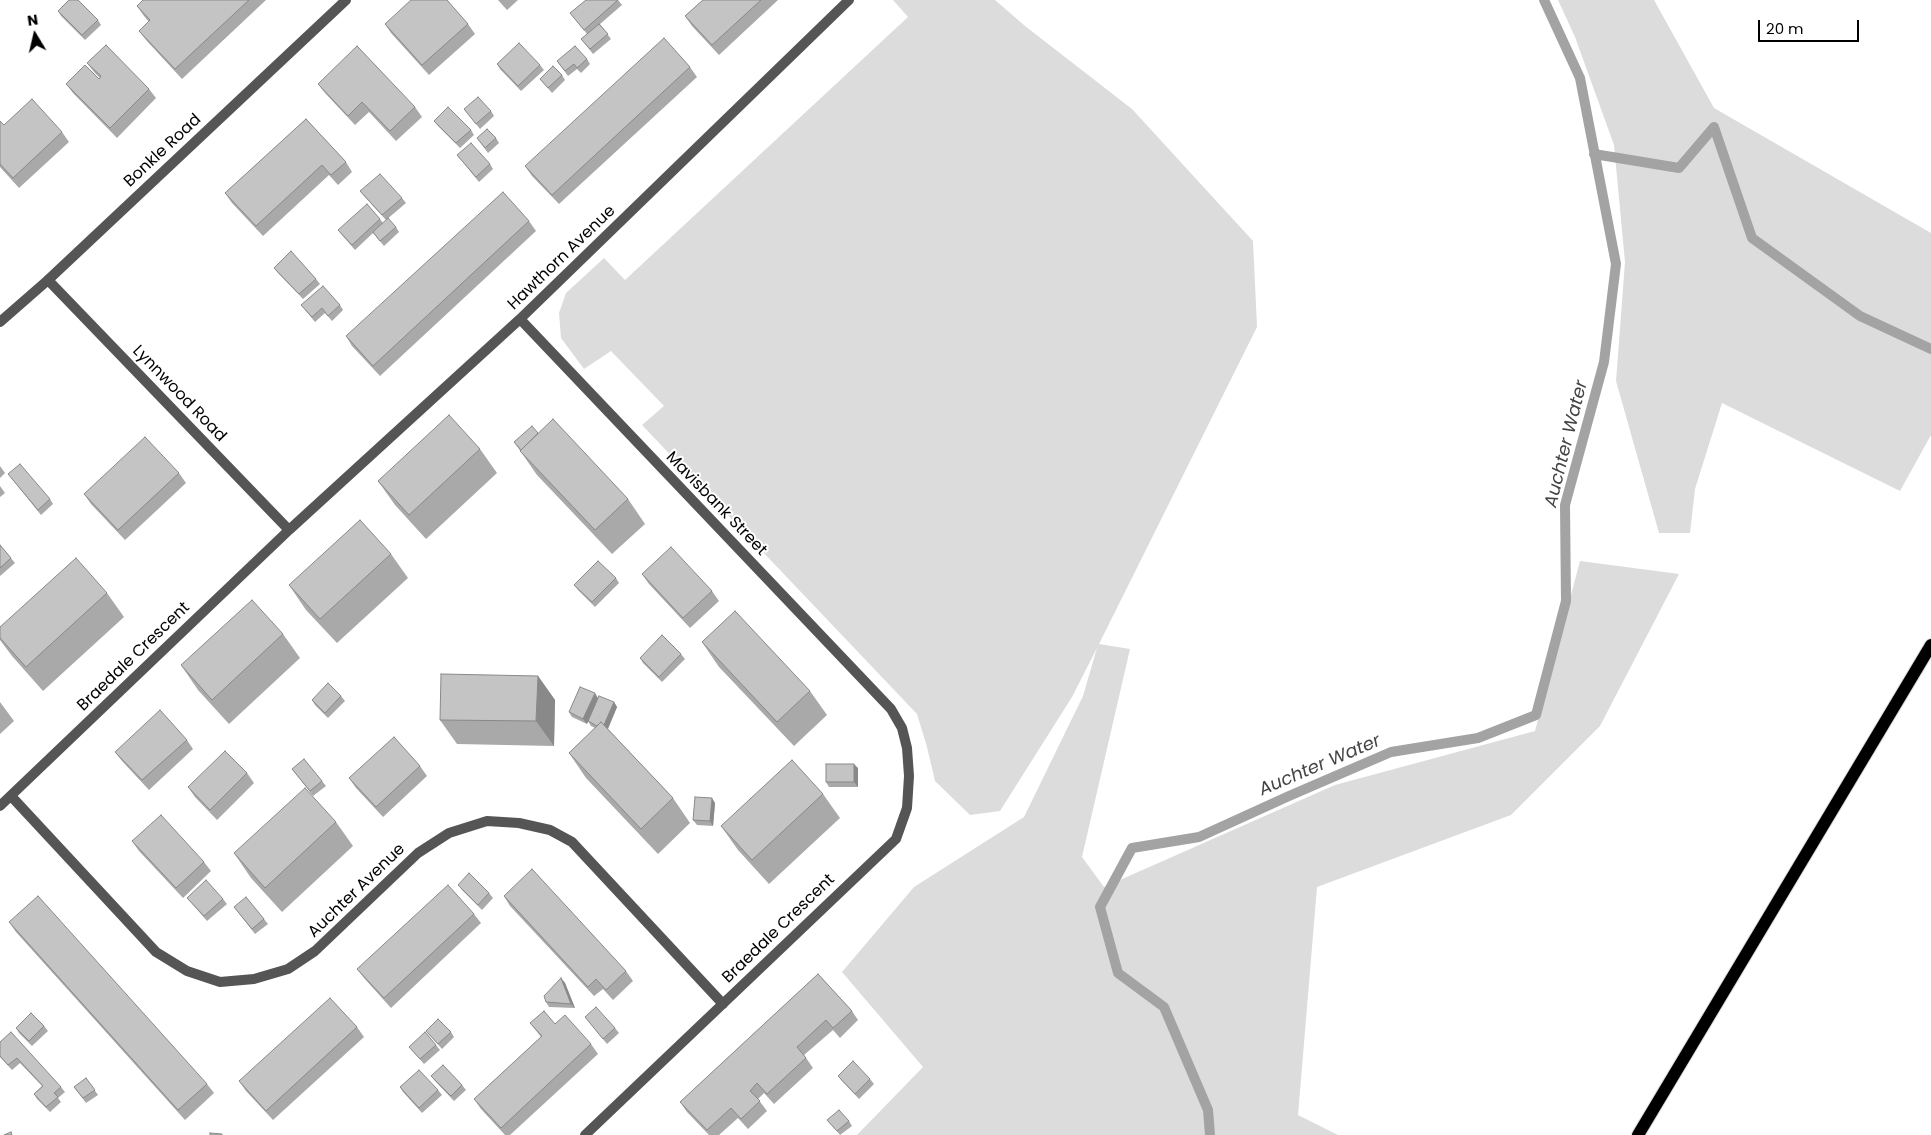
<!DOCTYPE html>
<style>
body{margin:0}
#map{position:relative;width:1931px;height:1135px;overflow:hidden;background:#fff;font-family:Poppins,sans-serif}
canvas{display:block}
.north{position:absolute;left:10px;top:10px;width:50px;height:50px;-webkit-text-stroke:4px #fff;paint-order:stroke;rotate:351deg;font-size:14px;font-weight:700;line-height:20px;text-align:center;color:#000}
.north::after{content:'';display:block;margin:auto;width:18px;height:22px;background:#000;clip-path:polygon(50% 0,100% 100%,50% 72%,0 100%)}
.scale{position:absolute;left:1758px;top:20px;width:101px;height:22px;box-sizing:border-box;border:2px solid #000;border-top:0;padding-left:6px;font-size:15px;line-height:18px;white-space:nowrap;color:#000;-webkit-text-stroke:4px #fff;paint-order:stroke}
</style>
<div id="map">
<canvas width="1931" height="1135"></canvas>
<div class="north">N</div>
<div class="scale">20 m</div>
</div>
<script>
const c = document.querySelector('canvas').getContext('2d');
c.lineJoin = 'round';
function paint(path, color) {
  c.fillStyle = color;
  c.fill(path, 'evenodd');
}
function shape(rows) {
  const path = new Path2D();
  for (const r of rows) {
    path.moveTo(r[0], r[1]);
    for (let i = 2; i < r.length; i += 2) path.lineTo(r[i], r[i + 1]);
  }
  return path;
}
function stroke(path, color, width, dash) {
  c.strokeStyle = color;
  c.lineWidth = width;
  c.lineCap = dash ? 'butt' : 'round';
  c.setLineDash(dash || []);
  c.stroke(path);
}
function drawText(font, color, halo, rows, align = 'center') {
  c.font = font + ' Poppins,sans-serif';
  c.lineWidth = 4;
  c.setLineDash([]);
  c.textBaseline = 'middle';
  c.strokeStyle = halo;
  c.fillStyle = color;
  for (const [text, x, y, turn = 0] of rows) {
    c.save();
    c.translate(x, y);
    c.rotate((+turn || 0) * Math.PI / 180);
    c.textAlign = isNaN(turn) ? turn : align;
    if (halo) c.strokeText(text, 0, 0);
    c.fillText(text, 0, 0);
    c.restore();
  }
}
const green = shape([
 [893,0,995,0,1025,26,1132,109,1253,241,1257,327,1099,644,1130,649,1082,857,1104,887,1335,785,1535,731,1580,561,1679,574,1600,726,1511,815,1317,887,1298,1115,1338,1135,857,1135,923,1067,842,972,914,887,1024,817,1083,696,1097,648,1072,697,1000,811,970,815,935,781,927,747,917,714,642,425,664,406,611,351,584,369,561,338,559,313,566,293,604,258,625,280,908,17],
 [1558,0,1654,0,1714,108,1931,233,1931,435,1900,491,1722,403,1695,489,1690,533,1659,533,1616,381,1625,262,1614,145,1575,37]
]);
const stream = shape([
 [1594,154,1679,168,1714,127,1752,238,1860,316,1931,349],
 [1210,1135,1208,1110,1164,1007,1118,973,1100,907,1132,848,1199,837,1289,796,1391,752,1478,738,1536,715,1566,601,1565,505,1604,362,1616,264,1580,78,1544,0]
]);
const minor = shape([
 [48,280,289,530],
 [520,319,891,709,902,728,907,748,909,776,907,808,896,839,585,1135],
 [11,796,156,952,187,971,220,982,254,979,288,969,315,951,418,853,449,833,487,821,519,823,550,830,572,842,723,1004],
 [0,806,289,530,520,319,849,0]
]);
const tertiary = shape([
 [0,322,48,280,346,0]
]);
const primary = shape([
 [1638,1135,1931,645]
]);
const wall = shape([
 [143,0,266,0,182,79,146,40,139,31,149,22,144,16,137,6],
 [498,0,518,0,507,10],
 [618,0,622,5,600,24,611,39,593,54,581,39,587,34,570,13],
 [703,0,778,0,719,55,692,26,685,16],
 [58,11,98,20,101,25,85,40,61,16],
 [385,24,468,24,475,34,429,75,391,33],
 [587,59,590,64,581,73,577,69,568,76,557,61],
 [87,63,149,89,156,98,117,138,73,93,66,84,99,79,100,78,94,72],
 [497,64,540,65,544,70,521,91,500,69],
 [690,67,697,77,559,204,532,176,525,166],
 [562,75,565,80,552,93,540,79],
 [318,84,415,107,422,117,396,141,369,112,355,125,325,93],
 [464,109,491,111,494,116,480,129],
 [306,119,346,162,352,172,338,185,329,175,263,236,232,203,225,193],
 [0,121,4,125,62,132,69,142,19,188,0,167],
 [434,121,471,130,474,135,460,148,438,126],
 [477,138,496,138,499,143,488,153],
 [457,155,490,164,493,169,479,182],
 [360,191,402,198,406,203,386,220,364,196],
 [380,219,383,223,396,227,399,232,384,246,373,233,355,250,342,235,338,230],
 [529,221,536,231,380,376,352,346,346,336],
 [274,268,316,279,320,284,303,299,278,273],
 [301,305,340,305,343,310,332,321,325,313,315,322],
 [538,433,628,499,645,524,612,554,537,475,514,442],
 [480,449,497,473,426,539,395,505,378,481],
 [0,466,5,473,0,478],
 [179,473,186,483,125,540,91,504,84,494],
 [8,474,50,499,53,504,41,515],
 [0,486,5,493,0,497],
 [0,545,15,563,0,576],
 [391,554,408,578,337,643,306,610,289,585],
 [642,574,712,591,719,601,690,628,649,584],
 [616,578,619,583,595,607,578,590,574,585],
 [107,593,124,617,43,691,12,656,0,640,0,627],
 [283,634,300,658,229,724,198,690,181,665],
 [702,642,810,691,827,715,794,746,719,667],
 [681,654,685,659,662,682,643,663,640,658],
 [538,676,555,700,554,746,457,744,440,720],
 [341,696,345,701,328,718,315,705,312,700],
 [598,698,614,702,617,707,608,729,673,798,690,823,658,854,586,778,569,753,595,728,591,726,588,721,587,724,572,717,569,712],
 [0,702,14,721,0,734],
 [187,740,193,749,149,790,122,761,115,752],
 [420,766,427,776,383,817,356,788,349,778],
 [858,768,858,787,829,787,826,782],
 [292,769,322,781,326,786,313,796],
 [247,773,254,783,217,820,195,797,188,787],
 [823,794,840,818,769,884,738,850,721,826],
 [715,803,713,826,697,825,693,820],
 [336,822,353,846,282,912,251,878,234,853],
 [132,841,204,862,211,871,183,898,139,851],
 [458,885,489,893,493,898,482,910,462,890],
 [504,896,626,971,633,981,613,1000,603,989,594,996,510,906],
 [187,898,223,899,227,904,207,921],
 [234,907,264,919,268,924,255,934],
 [474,914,481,923,391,1008,364,978,357,969],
 [9,922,207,1084,214,1093,185,1120,16,932],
 [818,974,852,1011,858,1020,840,1038,833,1030,804,1055,813,1068,774,1104,764,1093,758,1099,767,1111,748,1129,738,1118,719,1135,709,1135,687,1112,680,1102],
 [561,978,565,983,575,1008,549,1007,546,1002],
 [585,1017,615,1028,619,1033,607,1044],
 [530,1023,555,1024,591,1044,598,1054,510,1135,505,1135,481,1109,474,1099,541,1037],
 [44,1026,48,1031,32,1046,19,1033,16,1028],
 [357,1027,364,1037,273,1120,246,1091,239,1081],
 [426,1031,451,1032,454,1037,442,1049],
 [0,1042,61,1087,65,1092,58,1098,61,1102,50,1112,37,1099,34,1094,42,1086,20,1063,12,1070,0,1057],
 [436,1045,440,1050,424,1064,409,1047],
 [431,1076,462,1085,466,1090,454,1101,435,1081],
 [838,1076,870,1079,874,1084,859,1099,842,1081],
 [86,1078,98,1095,86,1103,74,1087],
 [400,1087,438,1090,442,1095,422,1113,403,1092],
 [827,1120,849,1121,852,1126,840,1135]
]);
const shadedWall = shape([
 [538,676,555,700,554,746,536,721],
 [595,693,598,698,587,724,583,719],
 [614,702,617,707,606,733,602,728],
 [854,764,858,768,858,787,854,782],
 [712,798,715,803,713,826,710,821],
 [561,978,565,983,575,1008,571,1004]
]);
const building = shape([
 [69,0,78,0,98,20,82,35,58,11,69,0],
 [143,0,249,0,175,69,139,31,150,20,137,6,143,0],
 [411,0,447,0,468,24,422,65,385,24,411,0],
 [586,0,618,0,584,30,570,13,586,0],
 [703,0,761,0,712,45,685,16,703,0],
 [599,24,608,34,590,49,581,39,599,24],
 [664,38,690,67,552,195,525,166,664,38],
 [519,43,540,65,518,86,497,64,519,43],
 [106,45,149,89,110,128,66,84,85,65,99,79,101,76,87,63,106,45],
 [357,46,415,107,390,131,362,102,348,116,318,84,357,46],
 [575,46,587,59,577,68,574,64,565,71,557,61,575,46],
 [553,66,562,75,548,88,540,79,553,66],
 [478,97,491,111,476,124,464,109,478,97],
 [32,99,62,132,13,178,0,164,0,121,4,125,32,99],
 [448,107,471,130,456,143,434,121,448,107],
 [306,119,346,162,331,175,322,165,256,226,225,193,306,119],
 [487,129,496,138,485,148,477,138,487,129],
 [471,143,490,164,476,177,457,155,471,143],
 [380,174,402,198,382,215,360,191,380,174],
 [503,192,529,221,373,366,346,336,503,192],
 [367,204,380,219,352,245,338,230,367,204],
 [388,218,396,227,380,241,373,232,388,218],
 [291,251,316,279,299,294,274,268,291,251],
 [323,286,340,305,328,316,322,308,312,317,301,305,323,286],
 [449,415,480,449,409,515,378,481,449,415],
 [553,419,628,499,595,530,520,451,553,419],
 [532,426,538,433,521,450,514,442,532,426],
 [145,437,179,473,118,530,84,494,145,437],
 [20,464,50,499,38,510,8,474,20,464],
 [360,520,391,554,320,619,289,585,360,520],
 [0,545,11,558,0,568,0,545],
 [671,547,712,591,683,618,642,574,671,547],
 [76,558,107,593,26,667,0,638,0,627,76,558],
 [598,561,616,578,592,602,574,585,598,561],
 [252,600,283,634,212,700,181,665,252,600],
 [735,611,810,691,777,722,702,642,735,611],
 [662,635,681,654,659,677,640,658,662,635],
 [441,674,538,676,536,721,440,720,441,674],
 [328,683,341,696,325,713,312,700,328,683],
 [580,687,595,693,583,719,569,712,580,687],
 [599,696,614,702,604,725,601,722,597,726,588,721,599,696],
 [160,710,187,740,142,780,115,752,160,710],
 [601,722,673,798,641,829,569,753,601,722],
 [394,737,420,766,376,807,349,778,394,737],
 [225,751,247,773,210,810,188,787,225,751],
 [304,759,322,781,310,791,292,769,304,759],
 [792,760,823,794,752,860,721,826,792,760],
 [826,764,854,764,854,782,826,782,826,764],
 [305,788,336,822,265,888,234,853,305,788],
 [695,797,712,798,710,821,693,820,695,797],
 [161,815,204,862,176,888,132,841,161,815],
 [532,869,626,971,606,990,596,979,588,987,504,896,532,869],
 [469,873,489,893,478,905,458,885,469,873],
 [206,880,223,899,204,916,187,898,206,880],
 [448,885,474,914,384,998,357,969,448,885],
 [38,896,207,1084,178,1110,9,922,38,896],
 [246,897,264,919,252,929,234,907,246,897],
 [818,974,852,1011,833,1028,826,1020,797,1047,806,1058,767,1094,757,1083,750,1091,760,1101,741,1119,731,1108,707,1130,680,1102,818,974],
 [561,978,571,1004,546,1002,544,996,561,978],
 [330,998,357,1027,266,1111,239,1081,330,998],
 [596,1007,615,1028,603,1039,585,1017,596,1007],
 [544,1011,555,1024,565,1015,591,1044,501,1128,474,1099,542,1036,530,1023,544,1011],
 [31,1013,44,1026,29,1041,16,1028,31,1013],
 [438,1019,451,1032,438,1044,426,1031,438,1019],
 [11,1032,61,1087,54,1093,58,1097,46,1107,34,1094,43,1086,17,1058,8,1065,0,1056,0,1042,11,1032],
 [425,1032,436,1045,420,1059,409,1047,425,1032],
 [853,1061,870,1079,855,1094,838,1076,853,1061],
 [443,1065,462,1085,451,1096,431,1076,443,1065],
 [419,1070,438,1090,419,1108,400,1087,419,1070],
 [86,1078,95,1090,83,1098,74,1087,86,1078],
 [839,1110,849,1121,837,1131,827,1120,839,1110],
 [11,1132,12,1135,4,1135,11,1132],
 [210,1133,222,1134,222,1135,210,1135,210,1133]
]);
const streetNames = [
 ["Bonkle Road",163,151,-43],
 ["Hawthorn Avenue",562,258,-44],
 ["Lynnwood Road",179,394,46],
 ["Mavisbank Street",716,504,46],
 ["Braedale Crescent",134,657,-44],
 ["Auchter Avenue",357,891,-44],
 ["Braedale Crescent",779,929,-44]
];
const waterNames = [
 ["Auchter Water",1567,444,-76],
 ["Auchter Water",1320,766,-23]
];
paint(green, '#dcdcdc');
stroke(stream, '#a3a3a3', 10);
stroke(primary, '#dbdbdb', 14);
stroke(minor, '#555', 10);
stroke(tertiary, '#555', 10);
stroke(primary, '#000', 12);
paint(wall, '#a9a9a9');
paint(shadedWall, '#898989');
paint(building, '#c4c4c4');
stroke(building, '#898989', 1);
drawText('16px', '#000', '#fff', streetNames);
drawText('italic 18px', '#444', '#fff', waterNames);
</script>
